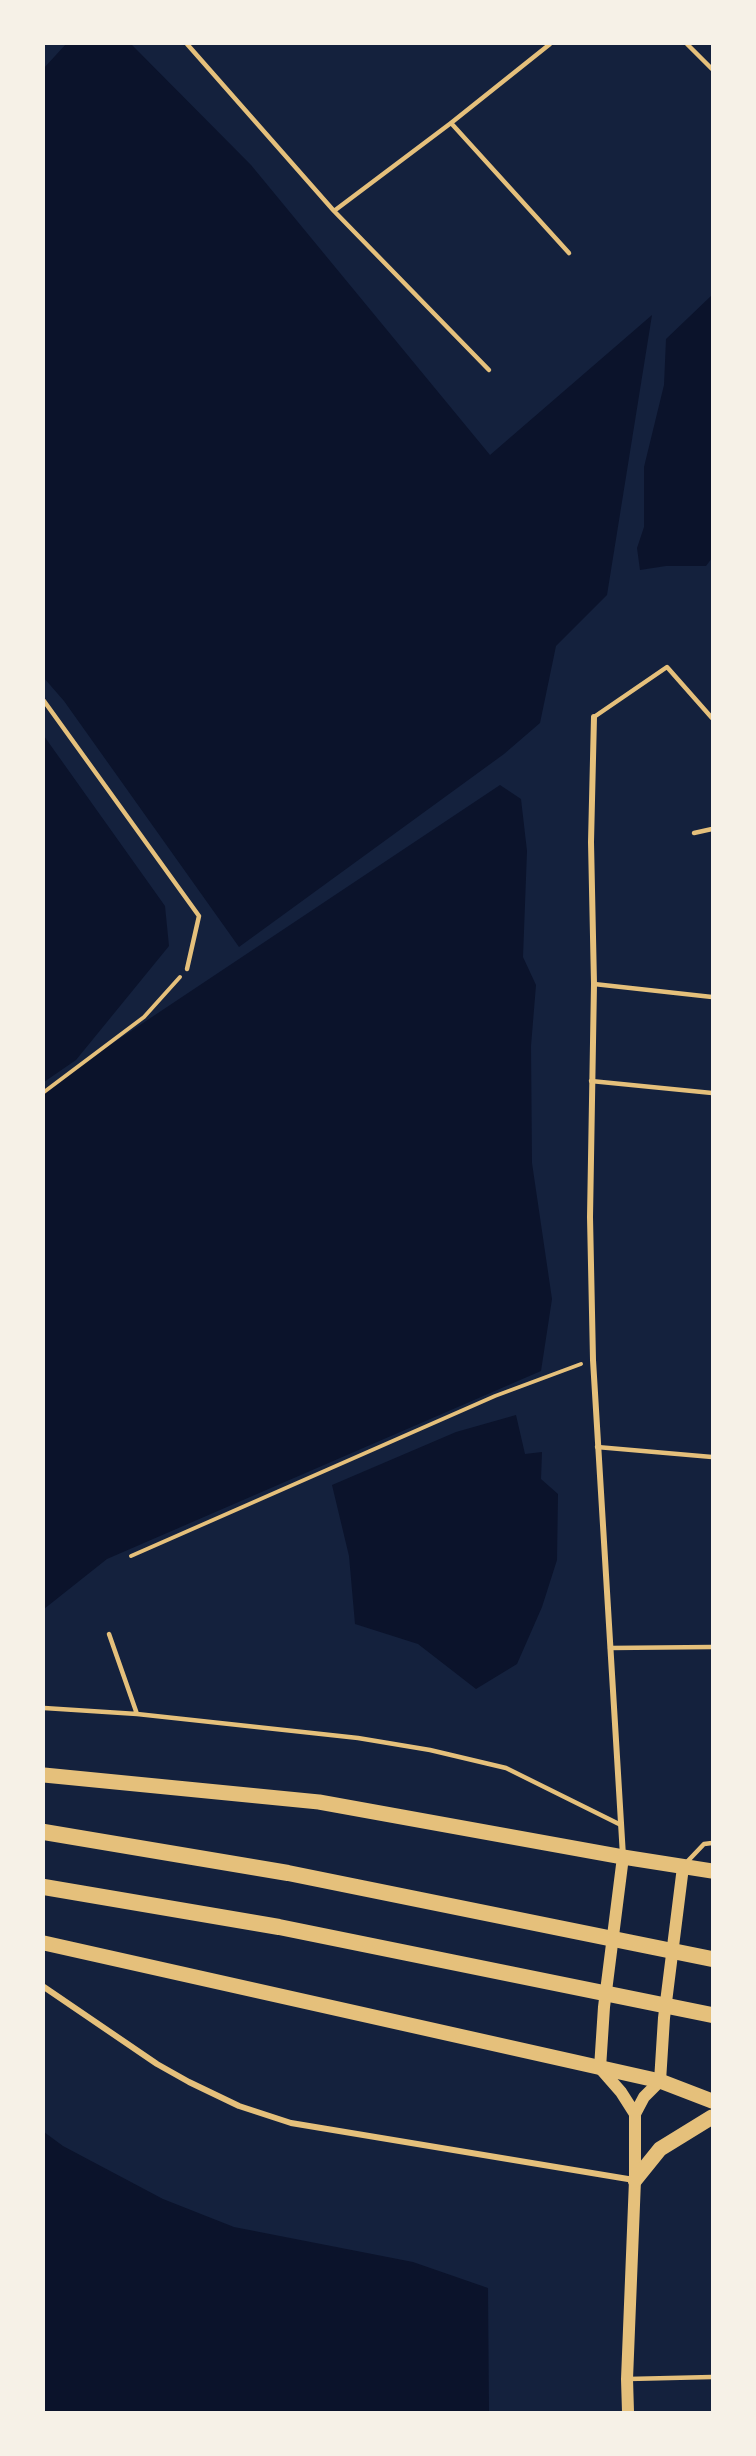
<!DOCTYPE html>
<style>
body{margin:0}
#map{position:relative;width:756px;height:2456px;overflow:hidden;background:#14213d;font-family:Barlow,sans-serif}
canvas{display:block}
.frame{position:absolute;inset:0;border:45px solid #f6f1e7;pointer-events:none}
</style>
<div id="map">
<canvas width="756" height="2456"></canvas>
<div class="frame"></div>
</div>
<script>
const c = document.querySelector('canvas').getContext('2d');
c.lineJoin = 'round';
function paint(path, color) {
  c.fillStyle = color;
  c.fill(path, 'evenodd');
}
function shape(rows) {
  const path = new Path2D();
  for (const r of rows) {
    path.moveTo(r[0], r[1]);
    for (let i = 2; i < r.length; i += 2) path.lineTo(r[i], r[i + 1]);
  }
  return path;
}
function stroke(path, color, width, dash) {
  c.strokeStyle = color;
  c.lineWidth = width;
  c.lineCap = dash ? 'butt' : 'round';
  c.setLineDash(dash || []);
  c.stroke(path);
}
const water = shape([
 [66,44,131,44,251,165,490,455,652,315,607,595,556,646,540,723,504,754,239,947,64,701,44,678,44,68],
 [712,295,712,558,706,566,666,566,640,570,637,548,644,527,644,467,664,385,666,339],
 [44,736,165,906,169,946,76,1060,44,1082],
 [500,785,521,799,527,851,523,957,536,985,531,1046,532,1163,552,1299,541,1371,107,1559,44,1609,44,1089],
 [516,1415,525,1454,542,1452,541,1479,558,1494,557,1560,542,1607,517,1664,476,1689,418,1644,355,1624,349,1556,332,1485,456,1432],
 [44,2132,63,2146,163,2199,234,2227,413,2262,488,2288,489,2412,374,2411,373,2412,44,2412]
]);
const path = shape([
 [44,1092,144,1017,180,977],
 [131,1556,495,1396,581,1364]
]);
const service = shape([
 [187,44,334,211,489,370],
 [687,44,712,69],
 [451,123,569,253],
 [334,211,451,123,550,44],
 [44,701,199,916,187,969],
 [594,717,667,667,712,718],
 [694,833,712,829],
 [594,984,712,997],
 [591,1081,712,1093],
 [597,1447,712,1457],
 [109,1634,137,1714],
 [610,1648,712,1647],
 [44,1708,137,1714,358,1738,430,1750,506,1768,621,1825],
 [685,1864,704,1844,712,1843],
 [628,2379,712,2377]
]);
const minor = shape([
 [594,717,591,842,594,984,590,1217,593,1360,623,1856],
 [44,1987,157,2064,189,2082,239,2106,291,2123,634,2180]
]);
const secondary = shape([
 [623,1857,604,2007,600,2068,621,2092,635,2114],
 [628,2412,627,2379,635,2180,635,2114,644,2097,660,2081,664,2018,683,1867]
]);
const primary = shape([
 [44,1775,319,1802,623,1857,712,1871],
 [44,1943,660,2081,712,2101],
 [635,2180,660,2149,712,2117]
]);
const motorway = shape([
 [44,1832,288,1873,712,1959],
 [44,1887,279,1927,712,2015]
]);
paint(water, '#0b132b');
stroke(path, '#e5c07b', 4);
stroke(service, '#e5c07b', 4.5);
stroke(minor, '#e5c07b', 6);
stroke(secondary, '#e5c07b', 12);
stroke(primary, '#e5c07b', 15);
stroke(motorway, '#e5c07b', 16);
</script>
